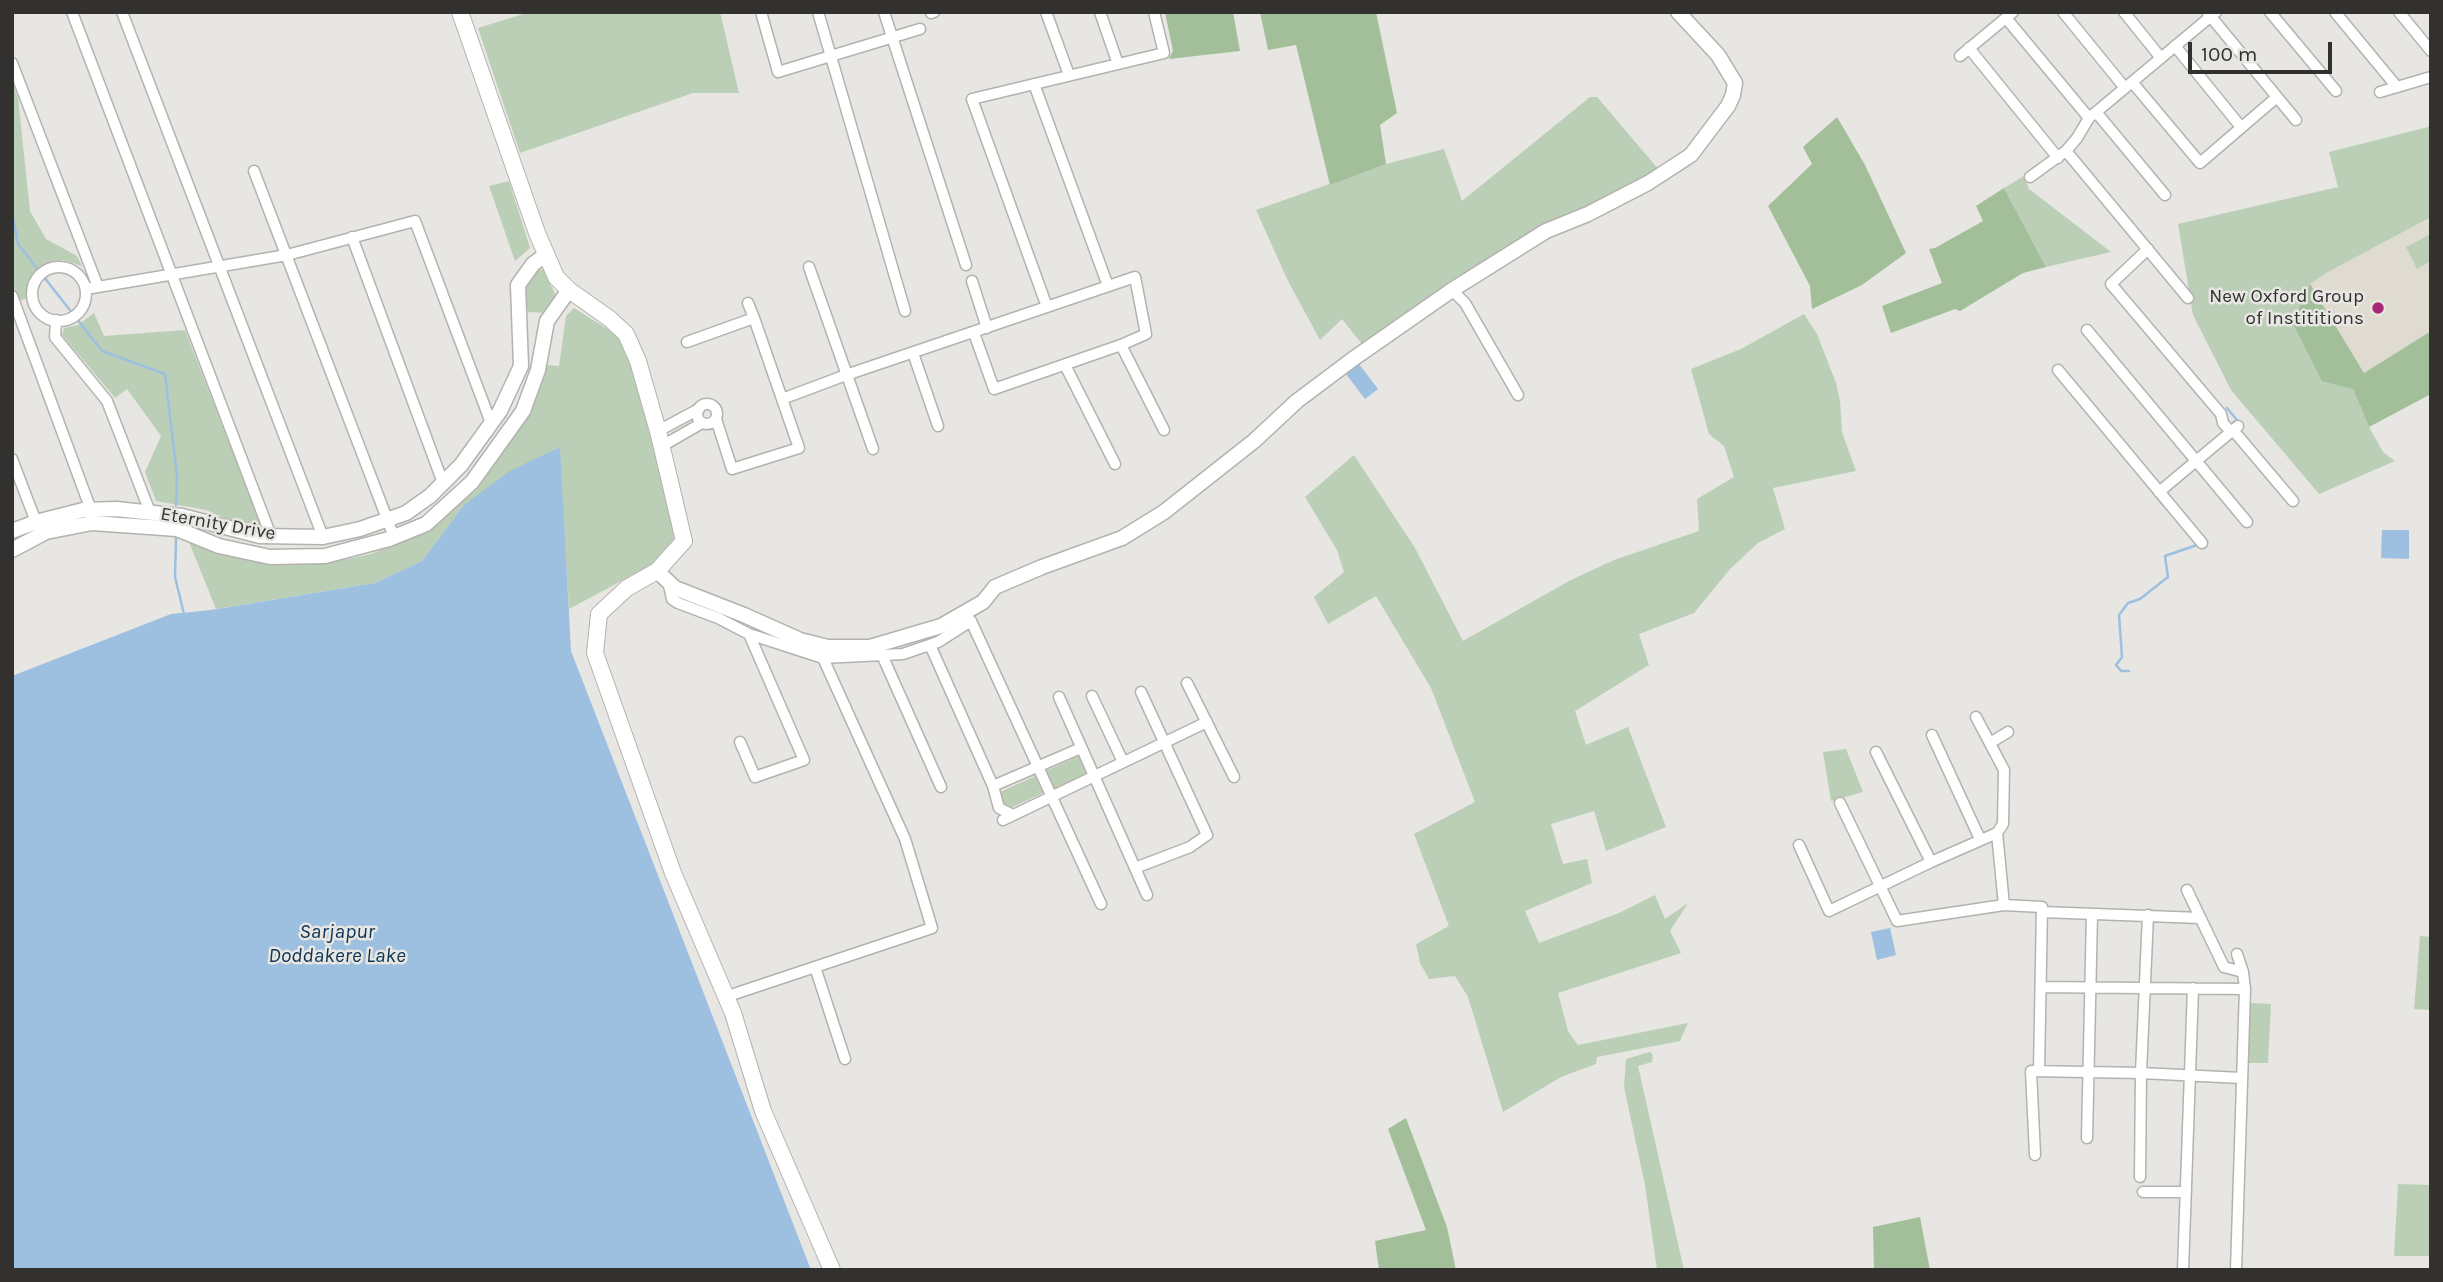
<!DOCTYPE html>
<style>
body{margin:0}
#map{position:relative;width:2443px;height:1282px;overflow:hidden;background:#e7e6e2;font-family:Karla,sans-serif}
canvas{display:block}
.frame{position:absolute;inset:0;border:14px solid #323130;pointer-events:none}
.scale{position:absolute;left:2188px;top:42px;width:144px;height:32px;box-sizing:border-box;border:4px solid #323130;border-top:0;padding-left:9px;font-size:21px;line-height:24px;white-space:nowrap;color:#323130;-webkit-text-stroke:5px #e7e6e2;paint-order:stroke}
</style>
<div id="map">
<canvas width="2443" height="1282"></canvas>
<div class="frame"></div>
<div class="scale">100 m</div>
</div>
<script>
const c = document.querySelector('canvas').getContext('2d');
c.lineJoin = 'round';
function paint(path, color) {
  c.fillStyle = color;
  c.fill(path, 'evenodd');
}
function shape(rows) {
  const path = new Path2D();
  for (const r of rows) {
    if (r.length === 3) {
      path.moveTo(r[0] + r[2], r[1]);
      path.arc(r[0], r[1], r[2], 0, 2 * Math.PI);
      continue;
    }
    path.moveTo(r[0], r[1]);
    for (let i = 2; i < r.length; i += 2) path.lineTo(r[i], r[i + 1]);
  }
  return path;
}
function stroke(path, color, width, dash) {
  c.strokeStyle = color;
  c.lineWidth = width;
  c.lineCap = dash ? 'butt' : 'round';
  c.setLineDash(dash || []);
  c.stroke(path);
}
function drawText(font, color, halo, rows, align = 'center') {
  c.font = font + ' Karla,sans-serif';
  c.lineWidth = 5;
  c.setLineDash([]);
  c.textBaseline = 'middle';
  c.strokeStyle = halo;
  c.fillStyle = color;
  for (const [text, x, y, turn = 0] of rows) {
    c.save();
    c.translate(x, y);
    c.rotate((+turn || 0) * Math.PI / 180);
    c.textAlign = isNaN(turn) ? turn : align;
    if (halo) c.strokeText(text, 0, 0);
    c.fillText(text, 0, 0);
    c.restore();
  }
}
const built = shape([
 [2431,217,2431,331,2364,373,2310,284,2328,272]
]);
const green = shape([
 [530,12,720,12,739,93,693,93,520,153,478,28],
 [12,83,18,98,30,211,46,239,77,256,82,266,63,260,43,266,31,279,28,298,19,301,12,282],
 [1590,97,1597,97,1660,171,1442,290,1362,344,1342,319,1320,340,1288,281,1256,210,1386,164,1444,149,1462,201],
 [2431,122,2431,217,2328,272,2310,284,2292,322,2353,389,2369,427,2383,452,2395,461,2319,494,2231,390,2193,315,2178,224,2338,187,2329,152,2428,127],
 [2024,176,2029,189,2111,252,2046,267,2004,188],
 [509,181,530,248,515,261,489,186],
 [2431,234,2431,261,2417,269,2406,247],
 [543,269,558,300,546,313,528,312,522,289,533,272],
 [574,308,614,333,626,348,677,535,651,565,569,609,559,447,464,505,422,561,375,583,216,609,187,537,328,561,343,560,371,554,409,538,463,501,479,487,524,420,546,365,559,366,566,316],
 [94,313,104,336,185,330,263,530,233,522,206,510,156,501,145,472,161,436,127,389,115,398,62,335,64,328,78,325],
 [1804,314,1817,334,1836,383,1840,401,1842,432,1856,471,1773,488,1785,529,1758,543,1730,569,1694,613,1639,634,1649,665,1575,711,1586,745,1628,727,1666,827,1606,851,1594,811,1551,824,1563,864,1587,859,1592,883,1525,911,1539,943,1619,913,1655,895,1665,919,1688,903,1670,931,1681,953,1558,993,1568,1031,1578,1045,1688,1023,1680,1041,1597,1057,1596,1064,1561,1077,1503,1112,1468,997,1455,976,1429,979,1420,963,1416,944,1449,926,1414,834,1475,802,1431,688,1376,596,1328,624,1314,597,1344,572,1337,550,1305,497,1354,455,1415,548,1463,641,1569,581,1614,560,1699,531,1697,499,1734,477,1724,446,1709,434,1691,369,1741,349],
 [1846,749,1863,792,1831,801,1823,752],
 [1079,756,1088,775,1052,790,1044,772],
 [1035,776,1043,793,1002,812,994,795],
 [2420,936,2431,937,2431,1010,2414,1009],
 [2250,1003,2271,1004,2268,1063,2246,1063],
 [1650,1052,1653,1055,1652,1062,1638,1066,1684,1270,1657,1270,1645,1185,1624,1087,1626,1059],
 [2398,1184,2431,1185,2431,1256,2394,1256]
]);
const forest = shape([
 [1165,12,1233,12,1240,51,1169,59,1173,51],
 [1260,12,1376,12,1397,113,1380,125,1386,164,1330,185,1296,45,1268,50],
 [1837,117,1865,165,1906,253,1862,285,1812,309,1810,286,1768,206,1812,164,1803,147],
 [2004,188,2046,267,2023,273,1960,311,1955,309,1891,333,1882,306,1942,283,1929,249,1935,248,1983,221,1976,206],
 [2310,284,2364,373,2431,331,2431,394,2369,427,2353,389,2322,381,2292,322],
 [1406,1118,1447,1227,1456,1270,1379,1270,1375,1241,1426,1230,1388,1129],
 [1920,1217,1930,1270,1874,1270,1873,1227]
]);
const water = shape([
 [1359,364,1378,389,1365,399,1346,374],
 [560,447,571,651,811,1270,12,1270,12,676,171,614,211,610,375,583,422,561,464,505,510,471],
 [2382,530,2409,530,2409,559,2381,558],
 [1890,928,1896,955,1877,960,1871,932]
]);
const stream = shape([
 [12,212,18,244,102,351,165,374,177,475,176,505],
 [2227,408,2237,420,2233,423],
 [2152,491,2163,505],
 [176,538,175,577,184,614],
 [2129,671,2121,671,2116,665,2122,657,2119,615,2128,603,2140,599,2168,577,2165,556,2197,545]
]);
const minor = shape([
 [72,12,271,536],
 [122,12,323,537],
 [761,12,778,72,920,29],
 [818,12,905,311],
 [884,12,966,265],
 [1046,12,1069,75],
 [1100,12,1118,64],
 [2063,12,2125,88],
 [2124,12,2161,58],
 [2207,12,2296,120],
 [2270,12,2336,91],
 [2335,12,2397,87],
 [2399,12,2431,51],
 [931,13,934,12],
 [2006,18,2089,118],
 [2175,46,2241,127],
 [1969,48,2058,158],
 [1960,56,2013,12],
 [12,63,98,287],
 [2132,82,2200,163,2277,97],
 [1034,84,1108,286],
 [2380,92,2431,77],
 [2096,112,2165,195],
 [2066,151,2188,298],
 [254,171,394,537],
 [2030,177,2066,151,2077,138,2089,118,2216,12],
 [352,237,443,483],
 [2148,249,2111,284,2221,414,2223,423,2231,432],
 [809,267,873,449],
 [59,294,27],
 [972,281,987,328],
 [86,289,287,255,415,221,491,423],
 [1452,290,1465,303,1518,395],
 [12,296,91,510],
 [748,303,754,318],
 [1047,307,972,99,1164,53,1154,12],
 [56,320,55,337,107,401,150,512],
 [2087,330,2247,522],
 [687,342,754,318,799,448,732,469,716,419],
 [1121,345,1164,430],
 [913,353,938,426],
 [1065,365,1115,464],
 [2058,370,2202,543],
 [782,399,846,375,1135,277,1146,334,1121,345,994,389,974,333],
 [707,414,10],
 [2233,430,2293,501],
 [658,431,699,409],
 [662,446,702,423],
 [12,459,36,522],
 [2159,492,2238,426],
 [668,581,672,599,678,603,718,618,749,634,823,658,905,839,932,928,725,997],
 [930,645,993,786,999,808,1013,815],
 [882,655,941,787],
 [823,658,903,654,938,642,971,621,1101,904],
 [1187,683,1234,777],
 [1092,696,1123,762],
 [1059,697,1147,895],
 [1976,717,2004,770,2003,824,1997,833,2004,905],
 [1932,735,1980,839],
 [740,742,755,777,804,760,749,634],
 [1990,743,2008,732],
 [1876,752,1931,862],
 [993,786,1081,748],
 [1840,803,1897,921,2004,905,2042,907,2039,1071],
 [1003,820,1207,722],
 [1799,845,1829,911,1931,862,1997,833],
 [1135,868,1190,847,1207,835,1141,692],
 [2187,890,2224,967,2243,972],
 [2042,912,2200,918],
 [815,967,845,1059],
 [2041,987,2245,989],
 [2087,1138,2092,914],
 [2035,1155,2031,1071,2141,1073,2241,1078],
 [2140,1177,2141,1073,2148,915],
 [2143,1192,2186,1192],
 [2183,1270,2193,988],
 [2236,1270,2245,989,2243,972,2237,954]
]);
const tertiary = shape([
 [12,531,36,522,83,510,116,509,182,516,260,536,323,537,360,529,406,513,430,496,461,465,500,411,521,366,518,285,533,264,545,255],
 [12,550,46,532,92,523,177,529,219,546,270,557,325,556,389,539,426,524,472,482,523,411,538,370,547,321,569,290],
 [657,571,675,588,744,615,800,640,828,647,870,647,941,626,983,602,995,587,1042,567,1122,538,1164,512,1254,441,1297,401,1353,359,1452,290,1546,231,1588,214,1648,183,1691,155,1728,106,1733,95,1735,83,1718,55,1678,12]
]);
const secondary = shape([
 [460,12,537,233,556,277,569,290,610,319,626,334,638,361,658,431,684,541,657,571,627,588,599,614,595,653,673,873,733,1013,763,1111,832,1270]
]);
const markers = [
 [2378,308,7,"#a82776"]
];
const poiNames = [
 ["New Oxford Group",2364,297],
 ["of Instititions",2364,319]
];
const streetNames = [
 ["Eternity Drive",218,524,10]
];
const waterNames = [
 ["Sarjapur",337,932],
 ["Doddakere Lake",337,956]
];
paint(built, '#dfdbd0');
paint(green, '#bbcfb6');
paint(forest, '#a2bf9a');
paint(water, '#9dbfe0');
stroke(stream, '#9dbfe0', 2.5);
stroke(minor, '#b3b2af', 13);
stroke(tertiary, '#b3b2af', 17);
stroke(secondary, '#b3b2af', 18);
stroke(minor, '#fff', 10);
stroke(tertiary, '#fff', 14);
stroke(secondary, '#fff', 16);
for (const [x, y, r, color] of markers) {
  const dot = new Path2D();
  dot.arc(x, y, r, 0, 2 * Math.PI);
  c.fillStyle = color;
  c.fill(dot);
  stroke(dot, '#e7e6e2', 2.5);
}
drawText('19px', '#323130', '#e7e6e2', poiNames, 'right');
drawText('19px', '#323130', '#e7e6e2', streetNames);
drawText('italic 21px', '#0d3455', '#e7e6e2', waterNames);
</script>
